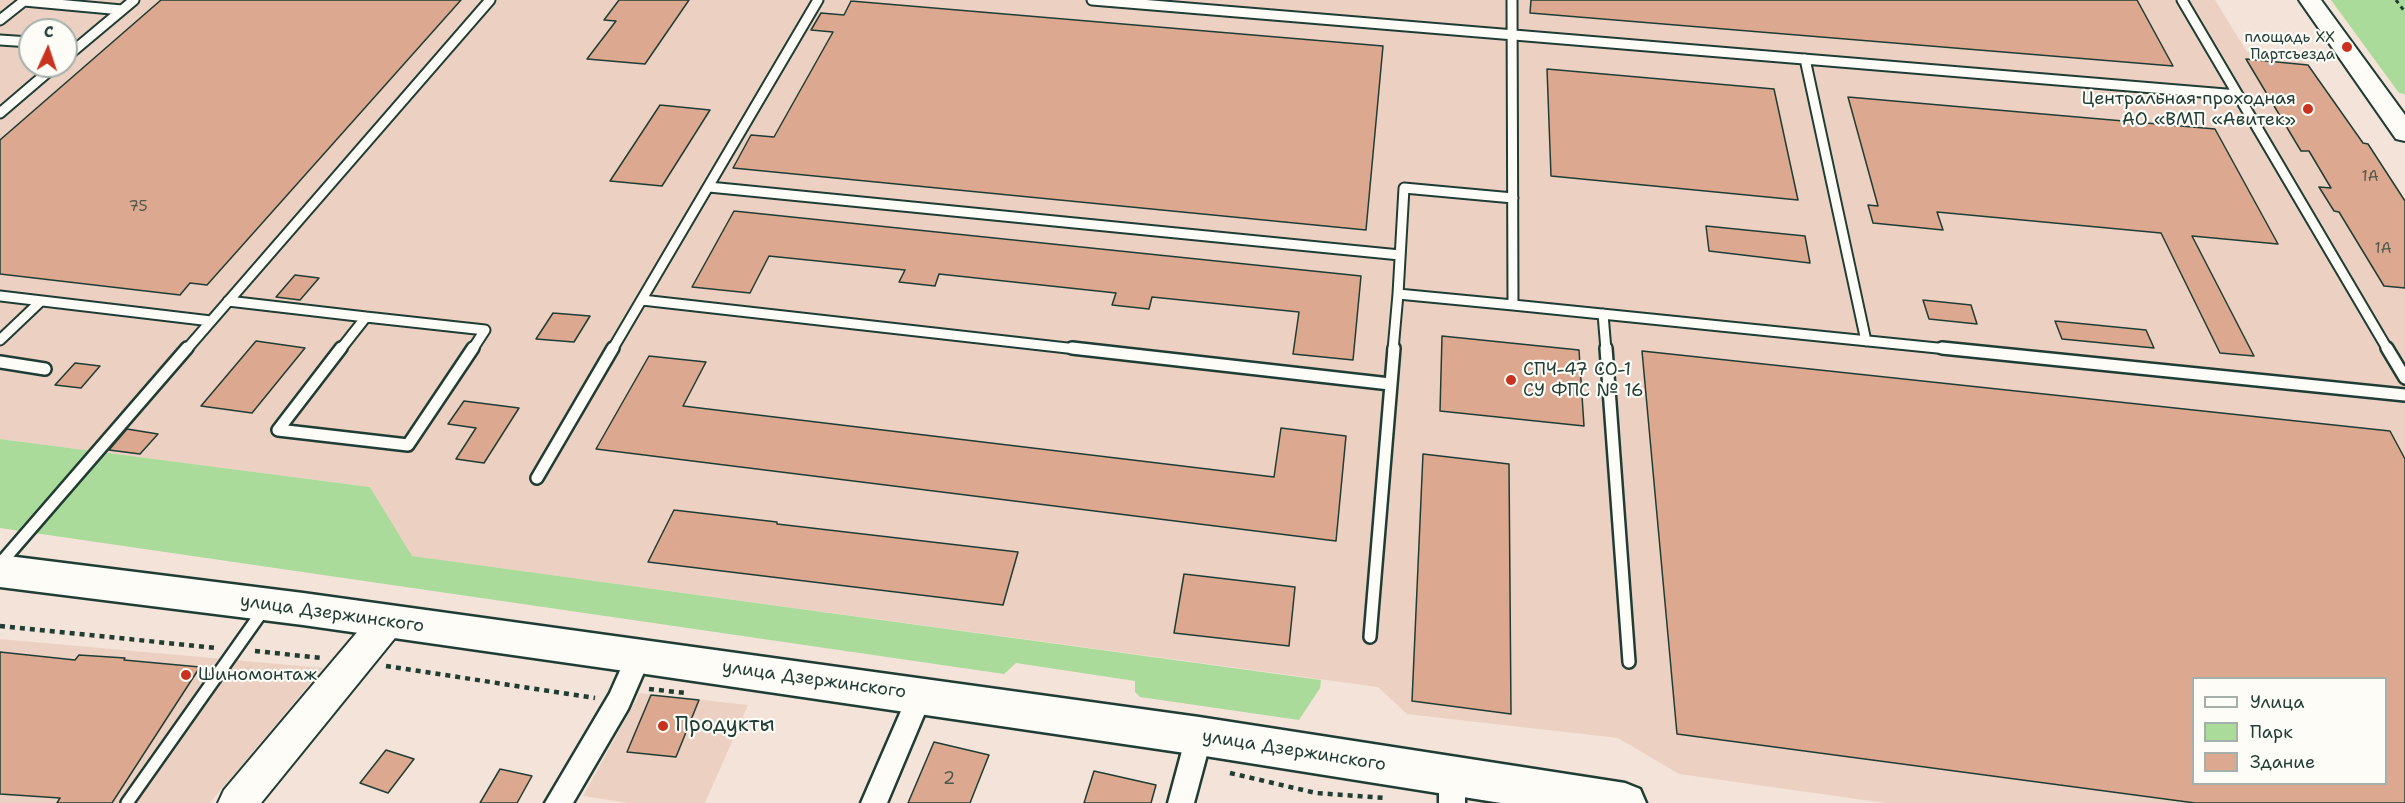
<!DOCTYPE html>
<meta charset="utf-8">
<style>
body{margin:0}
#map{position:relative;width:2405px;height:803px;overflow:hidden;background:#f3e3d8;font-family:"Shantell Sans",sans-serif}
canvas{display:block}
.legend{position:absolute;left:2192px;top:677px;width:195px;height:108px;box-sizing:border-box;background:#fdfcf7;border:2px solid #a4b0a9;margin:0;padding:8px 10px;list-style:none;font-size:18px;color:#1f3d34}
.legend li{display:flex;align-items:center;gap:12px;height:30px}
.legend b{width:30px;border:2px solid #a4b0a9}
.north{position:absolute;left:18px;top:18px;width:60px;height:60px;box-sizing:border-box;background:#fdfcf7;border:2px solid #a4b0a9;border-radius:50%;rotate:3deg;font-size:16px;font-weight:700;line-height:24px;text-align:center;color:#1f3d34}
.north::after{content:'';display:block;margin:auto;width:21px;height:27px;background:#c8321e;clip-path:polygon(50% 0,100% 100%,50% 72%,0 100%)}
</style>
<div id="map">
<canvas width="2405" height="803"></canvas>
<ul class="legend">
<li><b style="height:8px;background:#fdfcf7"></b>Улица</li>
<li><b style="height:16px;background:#abdb9b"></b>Парк</li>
<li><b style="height:16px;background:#dca88f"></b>Здание</li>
</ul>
<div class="north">С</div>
</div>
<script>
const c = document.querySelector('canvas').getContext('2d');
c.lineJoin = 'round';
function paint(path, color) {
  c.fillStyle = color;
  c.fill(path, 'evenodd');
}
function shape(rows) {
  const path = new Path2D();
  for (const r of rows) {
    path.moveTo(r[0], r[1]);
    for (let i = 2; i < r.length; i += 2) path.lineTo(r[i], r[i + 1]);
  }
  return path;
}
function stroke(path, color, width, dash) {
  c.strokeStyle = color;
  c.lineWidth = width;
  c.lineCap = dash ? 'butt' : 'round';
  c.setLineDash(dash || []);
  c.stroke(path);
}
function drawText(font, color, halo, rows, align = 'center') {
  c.font = font + ' "Shantell Sans",sans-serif';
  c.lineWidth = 4.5;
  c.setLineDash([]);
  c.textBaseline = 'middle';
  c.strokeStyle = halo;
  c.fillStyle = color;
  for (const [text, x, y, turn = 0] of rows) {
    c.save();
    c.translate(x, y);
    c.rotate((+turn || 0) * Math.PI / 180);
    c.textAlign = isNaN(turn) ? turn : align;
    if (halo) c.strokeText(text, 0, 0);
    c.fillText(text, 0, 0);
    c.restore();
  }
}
const built = shape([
 [0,0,2215,0,2247,52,2302,56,2329,98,2333,98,2359,143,2368,144,2405,201,2405,803,1886,803,1679,774,1618,738,1407,714,1378,687,411,556,370,487,0,439],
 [30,30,66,30,66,66,30,66],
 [2194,678,2386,678,2386,784,2194,784],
 [0,639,323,668,210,803,0,803],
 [640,693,748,705,705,803,628,803,583,796]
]);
const green = shape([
 [2331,0,2405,0,2405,94,2399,93],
 [0,439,370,487,412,556,1321,680,1320,688,1299,720,1140,697,1135,692,1135,681,1016,663,1004,674,0,528]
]);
const building = shape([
 [161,0,461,0,207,285,190,283,180,295,0,274,0,140,161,0],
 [619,0,689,0,645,64,587,59,616,21,604,20,619,0],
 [1531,0,2137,0,2173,66,1530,13,1531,0],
 [851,1,1383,46,1366,230,733,168,751,135,774,137,833,32,811,30,821,13,844,15,851,1],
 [2246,59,2308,65,2363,143,2368,144,2405,201,2405,288,2384,286,2339,212,2334,211,2319,187,2331,188,2309,151,2301,151,2246,59],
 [1547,69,1774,89,1798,200,1551,176,1547,69],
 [1848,97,2215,129,2278,244,2192,236,2254,356,2220,353,2161,233,1937,212,1943,230,1873,223,1868,205,1878,206,1848,97],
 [660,105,710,110,662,186,610,181,660,105],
 [734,211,1361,276,1353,360,1293,354,1299,312,1152,297,1149,309,1112,305,1116,293,939,274,935,286,899,282,905,270,769,256,750,293,692,287,734,211],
 [1706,226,1805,236,1810,263,1709,251,1706,226],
 [295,275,319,278,300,300,276,297,295,275],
 [1923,300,1971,305,1977,324,1929,319,1923,300],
 [553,313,590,316,574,342,536,339,553,313],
 [2055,321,2146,330,2154,348,2062,339,2055,321],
 [1442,336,1579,350,1584,426,1440,411,1442,336],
 [256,341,305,348,252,413,201,406,256,341],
 [1642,351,2390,431,2405,459,2405,803,2195,803,1677,734,1642,351],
 [2193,678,2385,678,2385,783,2193,783,2193,678],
 [649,356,706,362,683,406,1274,477,1281,428,1346,436,1336,541,596,449,649,356],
 [75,363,100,366,81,388,55,385,75,363],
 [464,401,519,408,484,463,456,459,476,428,448,424,464,401],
 [127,429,158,434,140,454,109,450,127,429],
 [1423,454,1509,464,1511,714,1412,701,1423,454],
 [674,510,777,522,777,524,1018,552,1003,605,648,562,674,510],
 [1184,574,1295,587,1289,646,1174,633,1184,574],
 [0,652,75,660,79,655,125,658,124,660,200,667,112,803,57,803,60,798,0,794,0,652],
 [651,695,699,700,676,757,627,752,651,695],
 [934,742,989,755,970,803,908,803,934,742],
 [386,750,414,759,388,793,360,783,386,750],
 [500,769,532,776,517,803,480,803,500,769],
 [1094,771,1156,785,1151,803,1084,803,1094,771]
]);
const pathFar1 = shape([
 [2396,0,2405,12]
]);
const path = shape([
 [0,626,217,648],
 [255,651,322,658],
 [386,666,595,698],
 [649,689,686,693],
 [1230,773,1316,793,1385,798]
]);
const laneFar1 = shape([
 [1092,0,2238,95],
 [2182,0,2388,350],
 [0,20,24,1,122,10],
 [0,40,30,42],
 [66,57,134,0],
 [1805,59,1866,341],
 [0,113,55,66],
 [709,187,1400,255],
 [1398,294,1404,188,1513,198],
 [0,296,211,321],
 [642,300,1085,350],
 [228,301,366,317],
 [1513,305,1957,350],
 [1603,314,1606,350],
 [366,317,485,330,472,350],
 [0,340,41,301],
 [186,350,490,0],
 [340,350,366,317],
 [612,350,818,0],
 [1393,350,1398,294,1513,305,1512,0]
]);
const lane = shape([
 [341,348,278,430,408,445,473,348],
 [1072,348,1390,384],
 [1606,348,1629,662],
 [1942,348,2405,395],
 [2387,348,2405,378],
 [0,362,45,369],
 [537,478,613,348],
 [0,564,187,348],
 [1370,637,1394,348],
 [127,803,264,609]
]);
const street = shape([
 [639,645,648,648,651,656,628,709,573,803,545,803,610,693,630,648,639,645],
 [920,685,929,688,932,696,887,803,861,803,911,688,920,685],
 [1199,724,1208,728,1212,736,1194,803,1168,803,1186,736,1190,728,1199,724],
 [1452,763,1461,766,1465,775,1465,803,1439,803,1439,775,1443,766,1452,763]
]);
const secondary = shape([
 [2299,0,2321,0,2405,115,2405,141,2396,139,2299,0],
 [387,607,399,611,404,622,399,633,261,803,218,803,224,790,375,611,387,607]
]);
const highway = shape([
 [0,555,303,593,1199,717,1625,783,1640,789,1646,803,1501,803,1199,755,639,673,303,625,0,587,0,555]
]);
const markers = [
 [2347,47,6,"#c8321e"],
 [2308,109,6,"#c8321e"],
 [1511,380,6,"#c8321e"],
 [186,675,6,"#c8321e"],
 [663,726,6,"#c8321e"]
];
const farPoinames = [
 ["площадь XX",2335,38],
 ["Партсъезда",2335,55]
];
const numberNames = [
 ["1А",2370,177],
 ["75",138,207],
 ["1А",2383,249]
];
const poiNames = [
 ["Центральная проходная",2296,99,"right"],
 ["АО «ВМП «Авитек»",2296,120,"right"],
 ["СПЧ-47 СО-1",1523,370],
 ["СУ ФПС № 16",1523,391],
 ["Шиномонтаж",198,675]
];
const streetNames = [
 ["улица Дзержинского",332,614,8],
 ["улица Дзержинского",814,680,8],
 ["улица Дзержинского",1294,751,9]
];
const nearNumbernames = [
 ["2",949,779]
];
const nearPoinames = [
 ["Продукты",675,726]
];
paint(built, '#ecd1c2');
paint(green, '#abdb9b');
paint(building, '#dca88f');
stroke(building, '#1f3d34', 1.5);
stroke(laneFar1, '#1f3d34', 13);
stroke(lane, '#1f3d34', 16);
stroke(street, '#1f3d34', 5);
stroke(secondary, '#1f3d34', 4);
stroke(highway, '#1f3d34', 5);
stroke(pathFar1, '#1f3d34', 3, [4, 4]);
stroke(path, '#1f3d34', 4.5, [5, 5]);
stroke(laneFar1, '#fdfcf7', 9);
stroke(lane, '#fdfcf7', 11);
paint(street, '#fdfcf7');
paint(secondary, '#fdfcf7');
paint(highway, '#fdfcf7');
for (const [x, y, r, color] of markers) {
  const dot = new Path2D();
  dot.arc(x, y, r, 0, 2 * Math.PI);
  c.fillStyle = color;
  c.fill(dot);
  stroke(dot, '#fdfcf7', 2);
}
drawText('15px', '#1f3d34', '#fdfcf7', farPoinames, 'right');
drawText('15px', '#4e584b', null, numberNames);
drawText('18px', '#1f3d34', '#fdfcf7', poiNames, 'left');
drawText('18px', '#1f3d34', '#fdfcf7', streetNames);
drawText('18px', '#4e584b', null, nearNumbernames);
drawText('21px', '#1f3d34', '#fdfcf7', nearPoinames, 'left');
</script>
